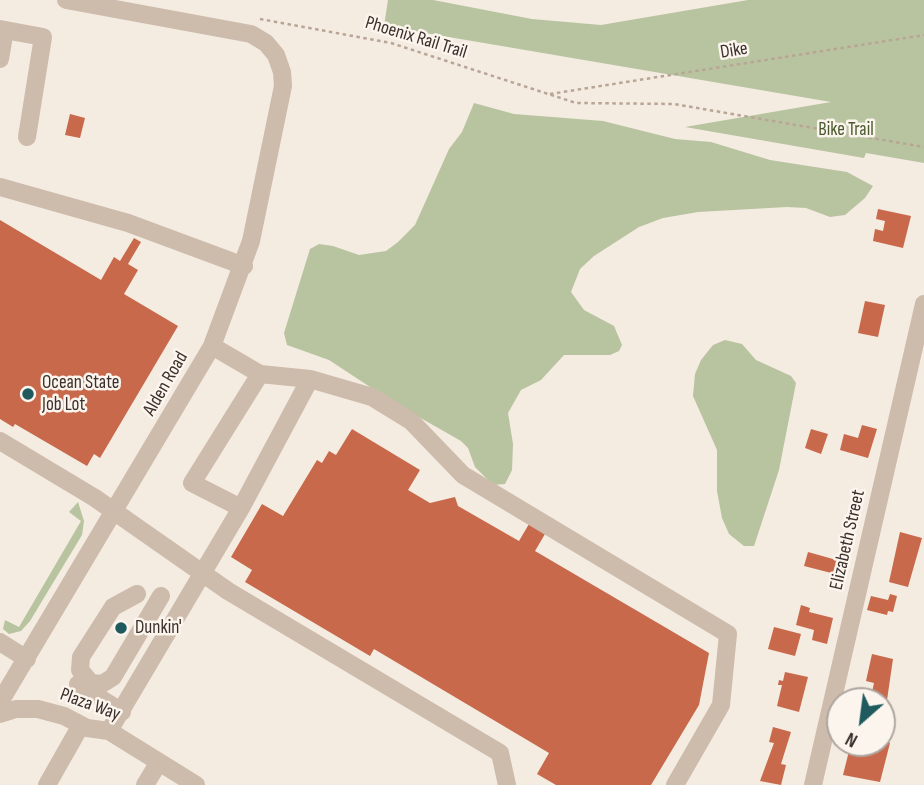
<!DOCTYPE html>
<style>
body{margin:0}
#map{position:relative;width:924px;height:785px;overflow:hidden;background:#f4ebe1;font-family:"Sofia Sans Condensed",sans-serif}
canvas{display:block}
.north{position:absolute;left:826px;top:687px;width:70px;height:70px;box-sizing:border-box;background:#fbf5ee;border:2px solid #aea6a0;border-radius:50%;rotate:208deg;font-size:19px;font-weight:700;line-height:28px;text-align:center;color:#3b302b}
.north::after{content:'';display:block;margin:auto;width:24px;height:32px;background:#1f5a5e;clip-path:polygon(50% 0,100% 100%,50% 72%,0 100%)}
</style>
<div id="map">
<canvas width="924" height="785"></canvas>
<div class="north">N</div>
</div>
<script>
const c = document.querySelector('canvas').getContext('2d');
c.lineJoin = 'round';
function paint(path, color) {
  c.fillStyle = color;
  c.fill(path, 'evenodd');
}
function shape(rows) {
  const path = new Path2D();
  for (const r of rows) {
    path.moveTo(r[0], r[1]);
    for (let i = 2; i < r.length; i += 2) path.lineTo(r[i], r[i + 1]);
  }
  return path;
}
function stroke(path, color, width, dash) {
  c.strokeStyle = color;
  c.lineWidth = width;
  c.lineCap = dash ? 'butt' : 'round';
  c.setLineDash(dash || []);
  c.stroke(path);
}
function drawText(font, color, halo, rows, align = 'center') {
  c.font = font + ' "Sofia Sans Condensed",sans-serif';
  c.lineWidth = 5;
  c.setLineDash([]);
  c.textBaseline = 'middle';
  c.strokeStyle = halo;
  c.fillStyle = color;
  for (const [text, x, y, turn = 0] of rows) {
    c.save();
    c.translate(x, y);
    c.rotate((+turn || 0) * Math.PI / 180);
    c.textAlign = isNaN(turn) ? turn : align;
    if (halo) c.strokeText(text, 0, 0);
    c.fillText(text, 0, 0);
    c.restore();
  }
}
const green = shape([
 [388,0,433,0,532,19,601,25,748,0,924,0,924,163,866,153,864,158,685,127,831,102,384,26],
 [474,103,514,114,603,121,675,139,711,142,770,160,847,172,873,186,865,198,845,215,830,217,806,208,787,207,698,212,663,218,639,227,594,256,580,269,571,292,584,310,614,326,622,345,619,351,610,355,564,355,541,380,521,390,508,413,513,444,512,470,505,484,493,485,475,467,468,448,461,441,396,404,329,360,287,345,284,333,310,249,319,244,333,246,359,255,386,251,398,242,415,225,449,149,462,132],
 [725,340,742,344,756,360,791,376,796,383,779,470,754,546,744,546,729,534,722,518,717,491,717,450,693,396,695,374,701,360,713,345],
 [78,502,84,521,82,535,30,621,21,631,9,634,3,629,5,620,19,627,81,521,69,512]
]);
const building = shape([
 [70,114,85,118,80,138,65,135],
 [878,209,911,216,903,248,873,241,875,229,883,231,885,221,876,219],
 [0,220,101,280,114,257,120,261,134,238,141,242,128,264,138,270,124,294,178,326,100,458,94,454,87,466,15,424,13,427,0,419],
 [865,301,885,305,878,337,858,333],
 [862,425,877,429,868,458,840,450,844,434,858,438],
 [352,429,420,470,408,490,430,503,455,497,458,506,519,541,529,524,545,534,535,551,709,653,699,705,651,785,556,785,537,774,549,753,374,649,370,656,245,582,252,570,231,557,262,504,283,516,317,460,322,463,329,451,336,455],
 [811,429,828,434,821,454,805,448],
 [900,532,922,538,908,587,889,582],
 [808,552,847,563,843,576,804,566],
 [890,594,897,596,893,612,888,611,887,615,867,610,871,596,888,600],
 [801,605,810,608,809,612,833,618,827,644,812,640,814,630,796,625],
 [774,627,801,634,795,656,768,649],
 [872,654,893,659,887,700,871,697,874,683,866,681],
 [785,672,808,677,799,712,777,706,782,685,778,685,779,680,783,681],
 [773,727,791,732,781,764,786,765,781,785,760,781,774,743,769,742],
 [882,737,890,743,880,782,843,775,851,743,882,743]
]);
const path = shape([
 [260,19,391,43,576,103,674,104,924,147],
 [550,94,924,35]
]);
const minor = shape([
 [0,29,43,37,27,137],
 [0,59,5,30],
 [0,187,128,223,244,266],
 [212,346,260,374,310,379,372,397,411,421,463,475,728,634,721,705,675,785],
 [0,441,95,498,228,591,500,753,507,785],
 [241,508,192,483,260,374],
 [137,594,113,607,81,657,80,670,91,683,102,684,113,677,161,596],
 [0,642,27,659],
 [78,684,122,712],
 [0,702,212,346,251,241,283,86,282,72,276,55,266,43,251,34,66,0],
 [0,714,16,709,38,709,64,716,87,728,109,731,196,785],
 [109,731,241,508,310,379],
 [47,785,81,725],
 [145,785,159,762],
 [813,785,924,304]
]);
const markers = [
 [28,394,7,"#1f5a5e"],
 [121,628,7,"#1f5a5e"]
];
const streetNames = [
 ["Phoenix Rail Trail",416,38,17],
 ["Dike",734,51,-9],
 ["Alden Road",166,384,-60],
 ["Elizabeth Street",848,540,-77],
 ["Plaza Way",90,705,20]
];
const parkNames = [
 ["Bike Trail",846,130]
];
const poiNames = [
 ["Ocean State",42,383],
 ["Job Lot",42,405],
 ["Dunkin'",135,628]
];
paint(green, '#b8c4a0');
paint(building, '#c8694b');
stroke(path, '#b9a596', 2.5, [3.5, 3.5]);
stroke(minor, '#cdbbac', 18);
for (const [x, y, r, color] of markers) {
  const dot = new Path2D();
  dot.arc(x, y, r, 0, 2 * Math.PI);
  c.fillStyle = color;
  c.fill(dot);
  stroke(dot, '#fbf5ee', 2.5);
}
drawText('19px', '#3b302b', '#fbf5ee', streetNames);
drawText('19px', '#4a5a2e', '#fbf5ee', parkNames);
drawText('19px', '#3b302b', '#fbf5ee', poiNames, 'left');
</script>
